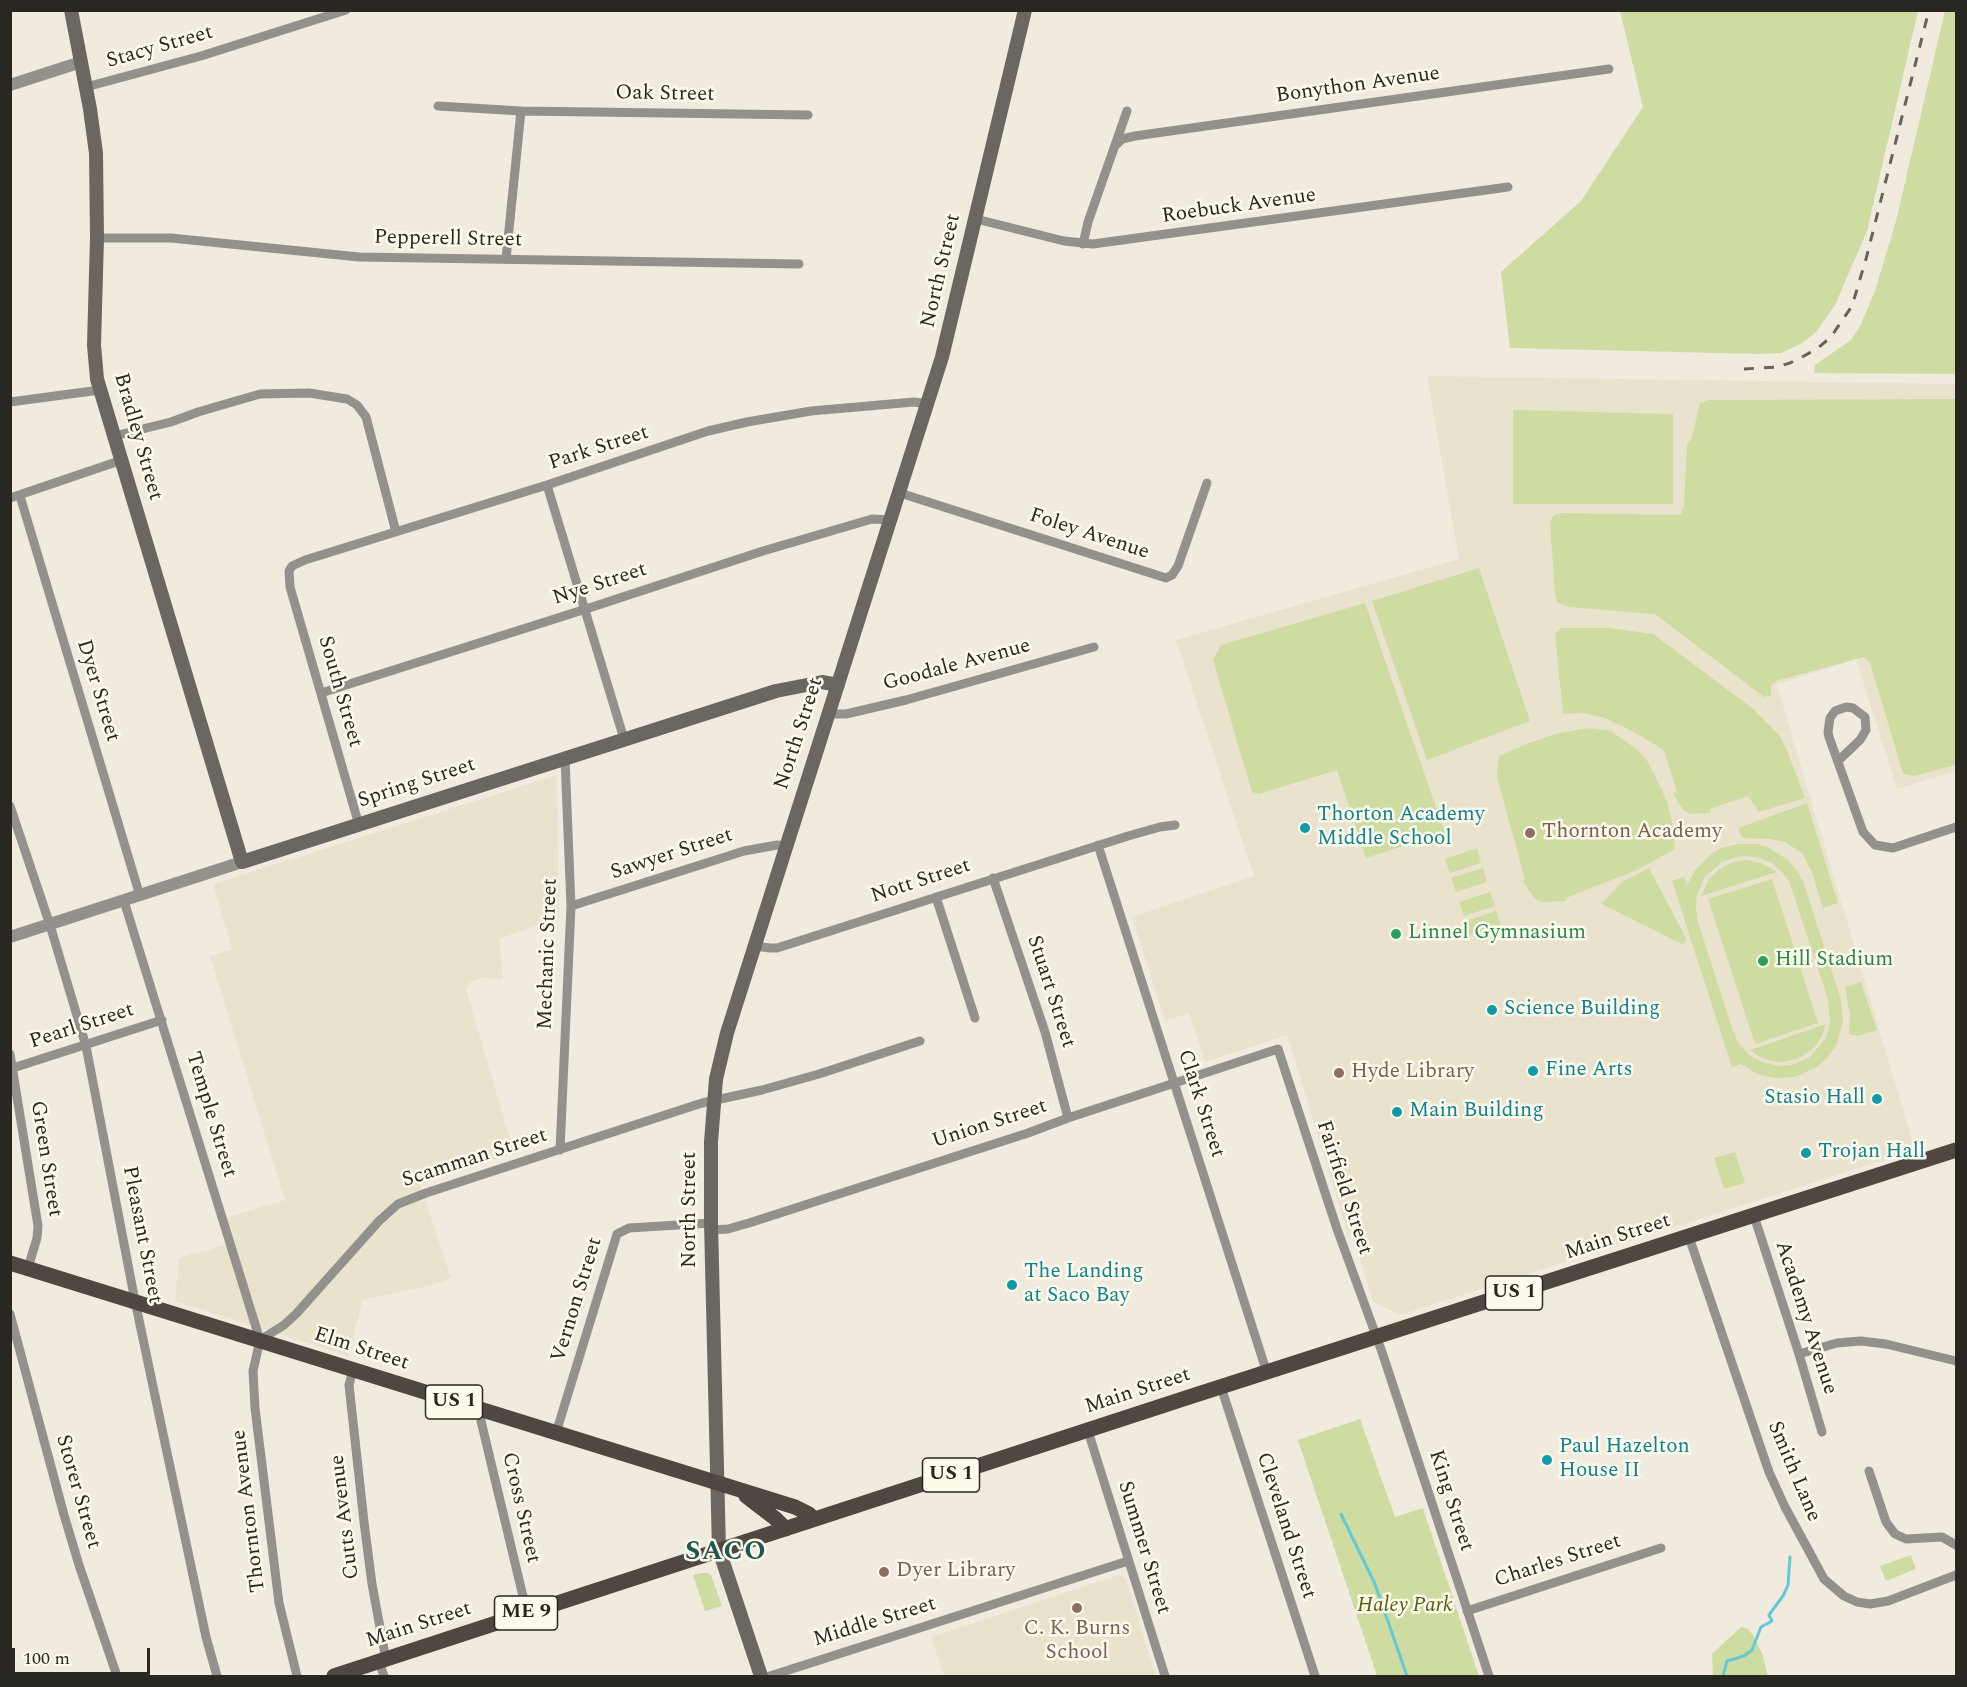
<!DOCTYPE html>
<style>
body{margin:0}
#map{position:relative;width:1967px;height:1687px;overflow:hidden;background:#f0ebde;font-family:Spectral,serif}
canvas{display:block}
.frame{position:absolute;inset:0;border:12px solid #282722;pointer-events:none}
.scale{position:absolute;left:12px;top:1648px;width:138px;height:27px;box-sizing:border-box;border:3px solid #282722;border-top:0;padding-left:8px;font-size:18px;line-height:21px;white-space:nowrap;color:#282722;-webkit-text-stroke:4px #fdf9eb;paint-order:stroke}
</style>
<div id="map">
<canvas width="1967" height="1687"></canvas>
<div class="frame"></div>
<div class="scale">100 m</div>
</div>
<script>
const c = document.querySelector('canvas').getContext('2d');
c.lineJoin = 'round';
function paint(path, color) {
  c.fillStyle = color;
  c.fill(path, 'evenodd');
}
function shape(rows) {
  const path = new Path2D();
  for (const r of rows) {
    path.moveTo(r[0], r[1]);
    for (let i = 2; i < r.length; i += 2) path.lineTo(r[i], r[i + 1]);
  }
  return path;
}
function stroke(path, color, width, dash) {
  c.strokeStyle = color;
  c.lineWidth = width;
  c.lineCap = dash ? 'butt' : 'round';
  c.setLineDash(dash || []);
  c.stroke(path);
}
function drawText(font, color, halo, rows, align = 'center') {
  c.font = font + ' Spectral,serif';
  c.lineWidth = 5;
  c.setLineDash([]);
  c.textBaseline = 'middle';
  c.strokeStyle = halo;
  c.fillStyle = color;
  for (const [text, x, y, turn = 0] of rows) {
    c.save();
    c.translate(x, y);
    c.rotate((+turn || 0) * Math.PI / 180);
    c.textAlign = isNaN(turn) ? turn : align;
    if (halo) c.strokeText(text, 0, 0);
    c.fillText(text, 0, 0);
    c.restore();
  }
}
const built = shape([
 [1427,376,1956,384,1956,771,1897,789,1856,659,1777,685,1915,1150,1400,1315,1373,1302,1352,1233,1348,1234,1287,1035,1205,1062,1189,1013,1165,1021,1132,917,1254,876,1176,640,1459,559],
 [557,775,559,917,499,939,503,979,482,978,470,982,466,989,514,1153,420,1184,451,1278,428,1286,363,1300,348,1356,175,1301,179,1258,232,1243,225,1218,285,1200,210,956,232,949,213,884],
 [1119,1575,1126,1579,1156,1676,944,1676,931,1637]
]);
const green = shape([
 [1620,11,1918,11,1867,231,1835,305,1816,332,1801,344,1781,353,1760,354,1510,348,1501,272,1581,201,1643,107],
 [1945,11,1956,11,1956,374,1814,373,1815,365,1851,340,1860,326,1875,291,1896,221],
 [1956,399,1956,765,1914,776,1904,774,1902,770,1870,663,1864,657,1776,681,1771,685,1771,695,1764,697,1655,614,1569,607,1560,604,1557,601,1555,594,1550,523,1552,518,1554,515,1561,513,1676,515,1681,514,1684,506,1687,444,1692,437,1700,403,1709,400],
 [1513,410,1673,414,1673,504,1513,504],
 [1479,568,1530,721,1427,760,1372,601],
 [1365,603,1445,833,1366,858,1337,770,1259,794,1252,792,1213,660,1221,645],
 [1561,628,1609,628,1653,634,1752,708,1779,735,1786,748,1805,798,1759,812,1748,796,1710,809,1711,813,1691,814,1683,810,1673,793,1677,792,1664,750,1628,729,1602,717,1582,713,1563,714,1555,634],
 [1588,728,1611,731,1638,750,1648,762,1667,801,1672,822,1675,849,1637,870,1566,898,1566,901,1542,902,1535,899,1523,881,1525,879,1499,785,1497,774,1499,756,1524,745,1555,734],
 [1807,803,1838,903,1823,908,1812,872,1802,853,1785,842,1770,839,1742,838,1738,828],
 [1738,844,1758,844,1771,849,1788,860,1798,872,1804,884,1841,1000,1843,1021,1837,1044,1828,1057,1817,1067,1795,1077,1774,1078,1757,1074,1741,1064,1732,1067,1672,881,1684,877,1687,885,1695,870,1709,856,1721,848],
 [1742,856,1756,857,1772,863,1782,872,1789,881,1828,999,1830,1020,1826,1038,1810,1057,1792,1065,1779,1066,1762,1062,1752,1057,1739,1044,1733,1031,1697,919,1696,905,1697,895,1705,877,1722,862],
 [1477,848,1481,863,1450,873,1445,859],
 [1746,860,1761,863,1777,872,1701,896,1709,879,1719,869,1733,862],
 [1483,868,1487,882,1456,892,1451,878],
 [1649,868,1687,940,1682,944,1601,904,1622,882],
 [1772,879,1818,1023,1755,1044,1708,899],
 [1490,892,1495,906,1464,916,1459,902],
 [1496,911,1501,925,1470,935,1465,921],
 [1861,982,1877,1030,1858,1036,1849,1034,1850,1015,1845,987],
 [1826,1024,1822,1036,1815,1047,1807,1053,1797,1059,1783,1062,1771,1061,1760,1057,1750,1050],
 [1735,1152,1745,1183,1724,1189,1714,1158],
 [1360,1419,1395,1517,1423,1508,1479,1676,1377,1676,1298,1440],
 [1911,1555,1916,1569,1886,1581,1880,1566],
 [702,1573,708,1573,711,1575,722,1606,705,1611,693,1575],
 [1741,1627,1748,1629,1753,1635,1762,1653,1768,1676,1713,1676,1712,1654]
]);
const stream = shape([
 [1341,1514,1375,1584,1407,1676],
 [1723,1676,1727,1661,1744,1656,1752,1650,1761,1627,1772,1621,1769,1615,1783,1596,1788,1585,1790,1557]
]);
const minor = shape([
 [86,87,201,56,346,10],
 [438,106,521,111,808,115],
 [1115,146,1122,139,1135,136,1609,69],
 [976,219,1064,241,1093,244,1508,187],
 [97,238,171,238,359,257,799,264],
 [1083,244,1088,222,1127,111],
 [506,259,521,111],
 [10,402,100,390],
 [114,436,171,422,198,412,260,394,309,393,347,399,357,405,366,417,396,532],
 [547,485,624,739],
 [900,493,1166,578,1172,575,1178,566,1207,483],
 [20,496,140,896],
 [10,498,122,460],
 [321,693,586,609,763,551,872,519,891,520],
 [829,714,846,714,906,700,1094,647],
 [1838,761,1860,740,1866,730,1865,717,1853,708,1846,707,1835,711,1830,718,1828,732,1829,737,1863,832,1875,845,1893,848,1956,827],
 [10,806,50,925,86,1046,135,1301,206,1637,217,1676],
 [359,825,290,587,289,571,292,566,305,560,547,485,708,431,747,422,811,411,914,402,928,404],
 [1098,845,1267,1373],
 [993,878,1045,1032,1068,1118],
 [936,897,975,1018],
 [124,901,260,1340],
 [571,906,744,851,777,845,786,846],
 [754,946,770,948,777,948,1128,836,1160,827,1175,825],
 [10,1054,38,1226,37,1238,28,1268],
 [13,1068,162,1020],
 [560,1150,571,906,565,758],
 [1754,1216,1799,1354,1822,1432],
 [711,1230,728,1229,749,1223,1028,1133,1068,1118,1278,1049,1337,1229,1382,1352,1489,1676],
 [1689,1237,1769,1472,1785,1507,1824,1579,1844,1596,1857,1602,1870,1604,1888,1601,1956,1575],
 [10,1314,64,1515,79,1565,117,1676],
 [260,1340,284,1325,296,1314,379,1221,398,1204,426,1193,702,1103,762,1090,819,1074,920,1041],
 [260,1340,253,1371,255,1408,279,1603,297,1676],
 [1799,1354,1837,1343,1861,1341,1886,1344,1956,1361],
 [353,1370,349,1385,364,1522,372,1584,386,1660],
 [1221,1387,1315,1676],
 [482,1410,481,1421,527,1613],
 [1088,1431,1165,1676],
 [556,1433,617,1234,629,1228,711,1223],
 [1869,1471,1886,1522,1895,1534,1906,1539,1942,1537,1956,1545],
 [1467,1611,1661,1548],
 [379,1662,384,1676],
 [770,1676,1128,1561]
]);
const tertiary = shape([
 [10,85,81,62],
 [10,937,242,862]
]);
const secondary = shape([
 [71,10,90,109,96,153,97,238,94,345,97,379,242,862,776,691,822,682,838,685],
 [761,1676,719,1550,711,1223,711,1142,716,1079,727,1033,942,357,1025,10]
]);
const primary = shape([
 [10,1263,795,1507,809,1514,814,1519],
 [746,1496,776,1519,786,1529],
 [334,1676,1186,1398,1956,1150]
]);
const rail = shape([
 [1744,369,1776,367,1790,363,1804,356,1818,348,1831,337,1852,306,1866,259,1929,10]
]);
const markers = [
 [1305,828,6,"#0f9aa8"],
 [1530,833,6,"#8d6e63"],
 [1396,934,6,"#2e9e5b"],
 [1763,961,6,"#2e9e5b"],
 [1492,1010,6,"#0f9aa8"],
 [1533,1071,6,"#0f9aa8"],
 [1339,1073,6,"#8d6e63"],
 [1877,1099,6,"#0f9aa8"],
 [1397,1112,6,"#0f9aa8"],
 [1806,1153,6,"#0f9aa8"],
 [1012,1285,6,"#0f9aa8"],
 [1547,1460,6,"#0f9aa8"],
 [884,1572,6,"#8d6e63"],
 [1077,1608,6,"#8d6e63"]
];
const shields = [
 [1514,1293,57],
 [454,1402,57],
 [951,1475,57],
 [526,1613,63]
];
const shieldNames = [
 ["US 1",1514,1293],
 ["US 1",454,1402],
 ["US 1",951,1475],
 ["ME 9",526,1613]
];
const streetNames = [
 ["Stacy Street",160,48,-16],
 ["Bonython Avenue",1358,86,-8],
 ["Oak Street",665,95,1],
 ["Roebuck Avenue",1239,207,-8],
 ["Pepperell Street",448,240,1],
 ["North Street",942,271,-77],
 ["Bradley Street",137,437,74],
 ["Park Street",599,449,-18],
 ["Foley Avenue",1089,535,18],
 ["Nye Street",600,585,-18],
 ["Goodale Avenue",957,666,-15],
 ["Dyer Street",97,691,73],
 ["South Street",339,692,74],
 ["North Street",800,734,-72],
 ["Spring Street",417,784,-18],
 ["Sawyer Street",672,855,-18],
 ["Nott Street",921,882,-18],
 ["Mechanic Street",549,954,-88],
 ["Stuart Street",1050,992,72],
 ["Pearl Street",82,1027,-18],
 ["Clark Street",1200,1104,72],
 ["Temple Street",210,1115,73],
 ["Union Street",990,1125,-18],
 ["Green Street",45,1159,81],
 ["Scamman Street",475,1159,-18],
 ["Fairfield Street",1343,1188,72],
 ["North Street",691,1210,-90],
 ["Pleasant Street",141,1235,79],
 ["Main Street",1618,1238,-18],
 ["Vernon Street",578,1300,-73],
 ["Academy Avenue",1805,1318,72],
 ["Elm Street",361,1350,18],
 ["Main Street",1138,1392,-18],
 ["Smith Lane",1793,1472,67],
 ["Storer Street",77,1492,74],
 ["King Street",1450,1501,72],
 ["Cross Street",520,1508,77],
 ["Thornton Avenue",250,1511,-97],
 ["Cutts Avenue",346,1517,-97],
 ["Cleveland Street",1285,1526,72],
 ["Summer Street",1143,1548,73],
 ["Charles Street",1558,1562,-18],
 ["Middle Street",875,1623,-17],
 ["Main Street",419,1626,-18]
];
const cultureNames = [
 ["Thorton Academy",1317,816],
 ["Middle School",1317,840],
 ["Science Building",1504,1010],
 ["Fine Arts",1545,1071],
 ["Stasio Hall",1865,1099,"right"],
 ["Main Building",1409,1112],
 ["Trojan Hall",1818,1153],
 ["The Landing",1024,1273],
 ["at Saco Bay",1024,1297],
 ["Paul Hazelton",1559,1448],
 ["House II",1559,1472]
];
const educationNames = [
 ["Thornton Academy",1542,833],
 ["Hyde Library",1351,1073],
 ["Dyer Library",896,1572],
 ["C. K. Burns",1077,1630,"center"],
 ["School",1077,1654,"center"]
];
const leisureNames = [
 ["Linnel Gymnasium",1408,934],
 ["Hill Stadium",1775,961]
];
const parkNames = [
 ["Haley Park",1405,1607]
];
const districtNames = [
 ["SACO",726,1554]
];
paint(built, '#e9e3ce');
paint(green, '#cedca2');
stroke(stream, '#64c8d5', 3);
stroke(minor, '#94918c', 9);
stroke(tertiary, '#94918c', 12);
stroke(secondary, '#6b665f', 14);
stroke(primary, '#4e4840', 15);
stroke(rail, '#66635c', 3, [10, 10]);
for (const [x, y, r, color] of markers) {
  const dot = new Path2D();
  dot.arc(x, y, r, 0, 2 * Math.PI);
  c.fillStyle = color;
  c.fill(dot);
  stroke(dot, '#fdf9eb', 2);
}
for (const [x, y, w] of shields) {
  const box = new Path2D();
  box.roundRect(x - w / 2, y - 17, w, 34, 4.5);
  c.fillStyle = '#fdf9eb';
  c.fill(box);
  stroke(box, '#282722', 1.5);
}
drawText('bold 20px', '#282722', null, shieldNames);
drawText('21px', '#282722', '#fdf9eb', streetNames);
drawText('21px', '#0d838f', '#fdf9eb', cultureNames, 'left');
drawText('21px', '#785e54', '#fdf9eb', educationNames, 'left');
drawText('21px', '#27864d', '#fdf9eb', leisureNames, 'left');
drawText('italic 21px', '#515e0e', '#fdf9eb', parkNames);
c.letterSpacing = '1.5px';
drawText('bold 27px', '#1e5853', '#fdf9eb', districtNames);
c.letterSpacing = '0px';
</script>
